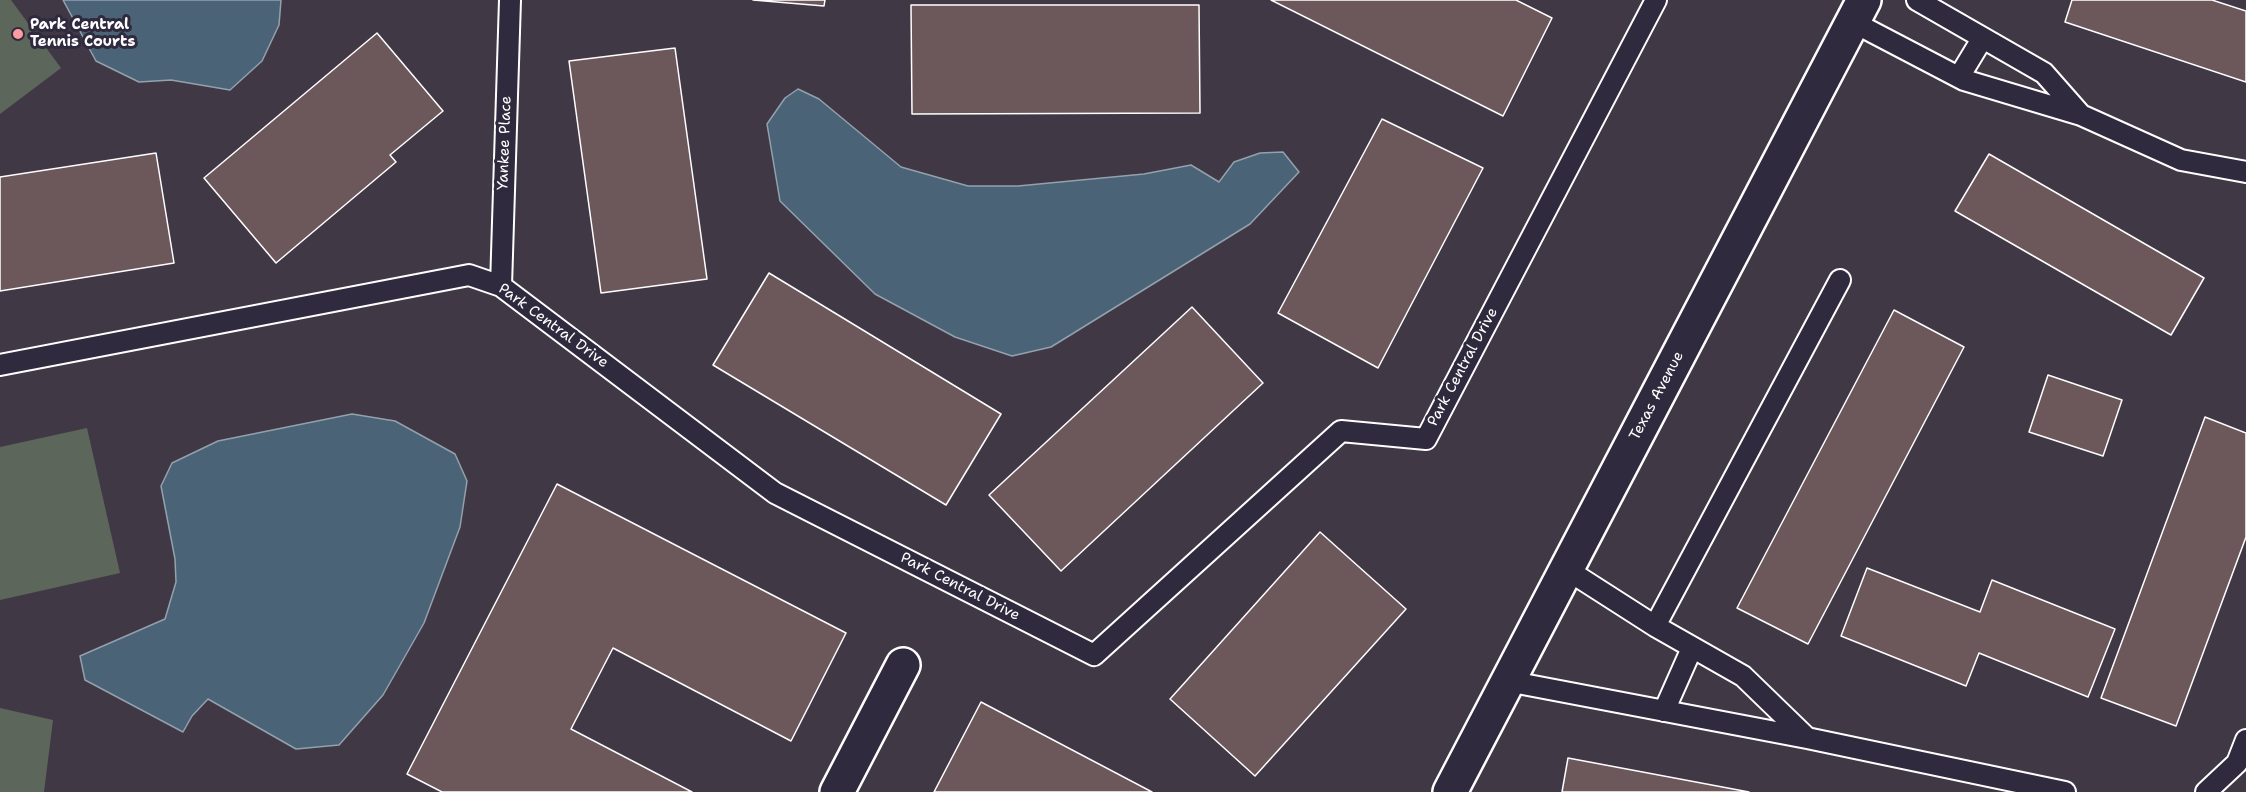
<!DOCTYPE html>
<style>
body{margin:0}
canvas{display:block;background:#413846}
</style>
<canvas width="2246" height="792"></canvas>
<script>
const c = document.querySelector('canvas').getContext('2d');
c.lineJoin = 'round';
function paint(path, color) {
  c.fillStyle = color;
  c.fill(path, 'evenodd');
}
function shape(rows) {
  const path = new Path2D();
  for (const r of rows) {
    path.moveTo(r[0], r[1]);
    for (let i = 2; i < r.length; i += 2) path.lineTo(r[i], r[i + 1]);
  }
  return path;
}
function stroke(path, color, width, dash) {
  c.strokeStyle = color;
  c.lineWidth = width;
  c.lineCap = dash ? 'butt' : 'round';
  c.setLineDash(dash || []);
  c.stroke(path);
}
function drawText(font, color, halo, rows, align = 'center') {
  c.font = font + ' "Shantell Sans",sans-serif';
  c.lineWidth = 6;
  c.setLineDash([]);
  c.textBaseline = 'middle';
  c.strokeStyle = halo;
  c.fillStyle = color;
  for (const [text, x, y, turn = 0] of rows) {
    c.save();
    c.translate(x, y);
    c.rotate((+turn || 0) * Math.PI / 180);
    c.textAlign = isNaN(turn) ? turn : align;
    if (halo) c.strokeText(text, 0, 0);
    c.fillText(text, 0, 0);
    c.restore();
  }
}
const green = shape([
 [0,0,11,0,61,68,0,114],
 [87,428,120,573,0,600,0,447],
 [0,708,53,720,44,792,0,792]
]);
const water = shape([
 [63,0,281,0,279,25,262,61,230,90,171,80,139,82,96,61,63,0],
 [798,89,819,99,901,167,968,186,1018,186,1144,174,1191,165,1219,182,1234,162,1260,153,1283,152,1299,172,1250,224,1051,347,1012,356,955,337,875,294,780,201,767,124,785,98,798,89],
 [352,414,395,421,455,454,467,481,460,527,424,623,383,695,339,745,296,749,208,699,192,716,183,732,85,680,80,656,165,619,176,582,175,559,161,486,172,463,218,441,352,414]
]);
const building = shape([
 [753,0,825,0,824,6,753,0],
 [1271,0,1516,0,1552,18,1503,116,1271,0],
 [2072,0,2212,0,2246,11,2246,82,2065,22,2072,0],
 [911,5,1199,5,1200,113,912,114,911,5],
 [377,33,443,111,390,155,396,162,276,263,204,178,377,33],
 [675,48,707,279,601,293,569,61,675,48],
 [1382,119,1483,168,1378,368,1278,313,1382,119],
 [156,153,174,263,0,291,0,177,156,153],
 [1989,154,2204,278,2171,335,1955,211,1989,154],
 [769,273,1001,414,946,505,713,365,769,273],
 [1192,307,1263,383,1061,571,989,495,1192,307],
 [1894,310,1964,347,1808,644,1737,608,1894,310],
 [2048,375,2122,400,2103,456,2029,432,2048,375],
 [2205,417,2246,433,2246,537,2176,726,2101,698,2205,417],
 [557,484,846,633,791,741,613,648,571,729,692,792,442,792,407,774,557,484],
 [1320,532,1406,609,1255,776,1170,699,1320,532],
 [1867,568,1980,612,1992,580,2115,629,2088,697,1979,653,1966,686,1841,636,1867,568],
 [981,702,1152,792,934,792,981,702],
 [1568,758,1749,792,1562,792,1568,758]
]);
const service = shape([
 [1917,0,2044,73,2081,115],
 [1853,22,1964,80,2081,115,2181,160,2246,172],
 [1959,77,1982,39],
 [501,286,510,0],
 [0,365,469,275,501,286,775,493,1094,655,1341,431,1426,439,1656,0],
 [1566,569,1655,626,1743,676,1807,738],
 [1655,626,1840,280],
 [1507,681,1807,738,2065,792],
 [1664,711,1692,648],
 [2206,792,2237,763,2246,740]
]);
const minor = shape([
 [837,792,903,665]
]);
const tertiary = shape([
 [1450,792,1864,0]
]);
const markers = [
 [18,34,6,"#ff9aa2"]
];
const poiNames = [
 ["Park Central",30,25],
 ["Tennis Courts",30,42]
];
const streetNames = [
 ["Yankee Place",505,143,-88],
 ["Park Central Drive",553,326,36],
 ["Park Central Drive",1463,367,-62],
 ["Texas Avenue",1657,396,-62],
 ["Park Central Drive",960,587,27]
];
paint(green, '#5c665a');
paint(water, '#4b6376');
stroke(water, '#93a1ad', 1.5);
paint(building, '#6c575b');
stroke(building, '#fff', 1.5);
stroke(service, '#fff', 24);
stroke(minor, '#fff', 38);
stroke(tertiary, '#fff', 38);
stroke(service, '#2f2a3d', 20);
stroke(minor, '#2f2a3d', 33);
stroke(tertiary, '#2f2a3d', 33);
for (const [x, y, r, color] of markers) {
  const dot = new Path2D();
  dot.arc(x, y, r, 0, 2 * Math.PI);
  c.fillStyle = color;
  c.fill(dot);
  stroke(dot, '#2f2a3d', 2);
}
drawText('bold 15px', '#fff', '#2f2a3d', poiNames, 'left');
drawText('15px', '#fff', '#2f2a3d', streetNames);
</script>
